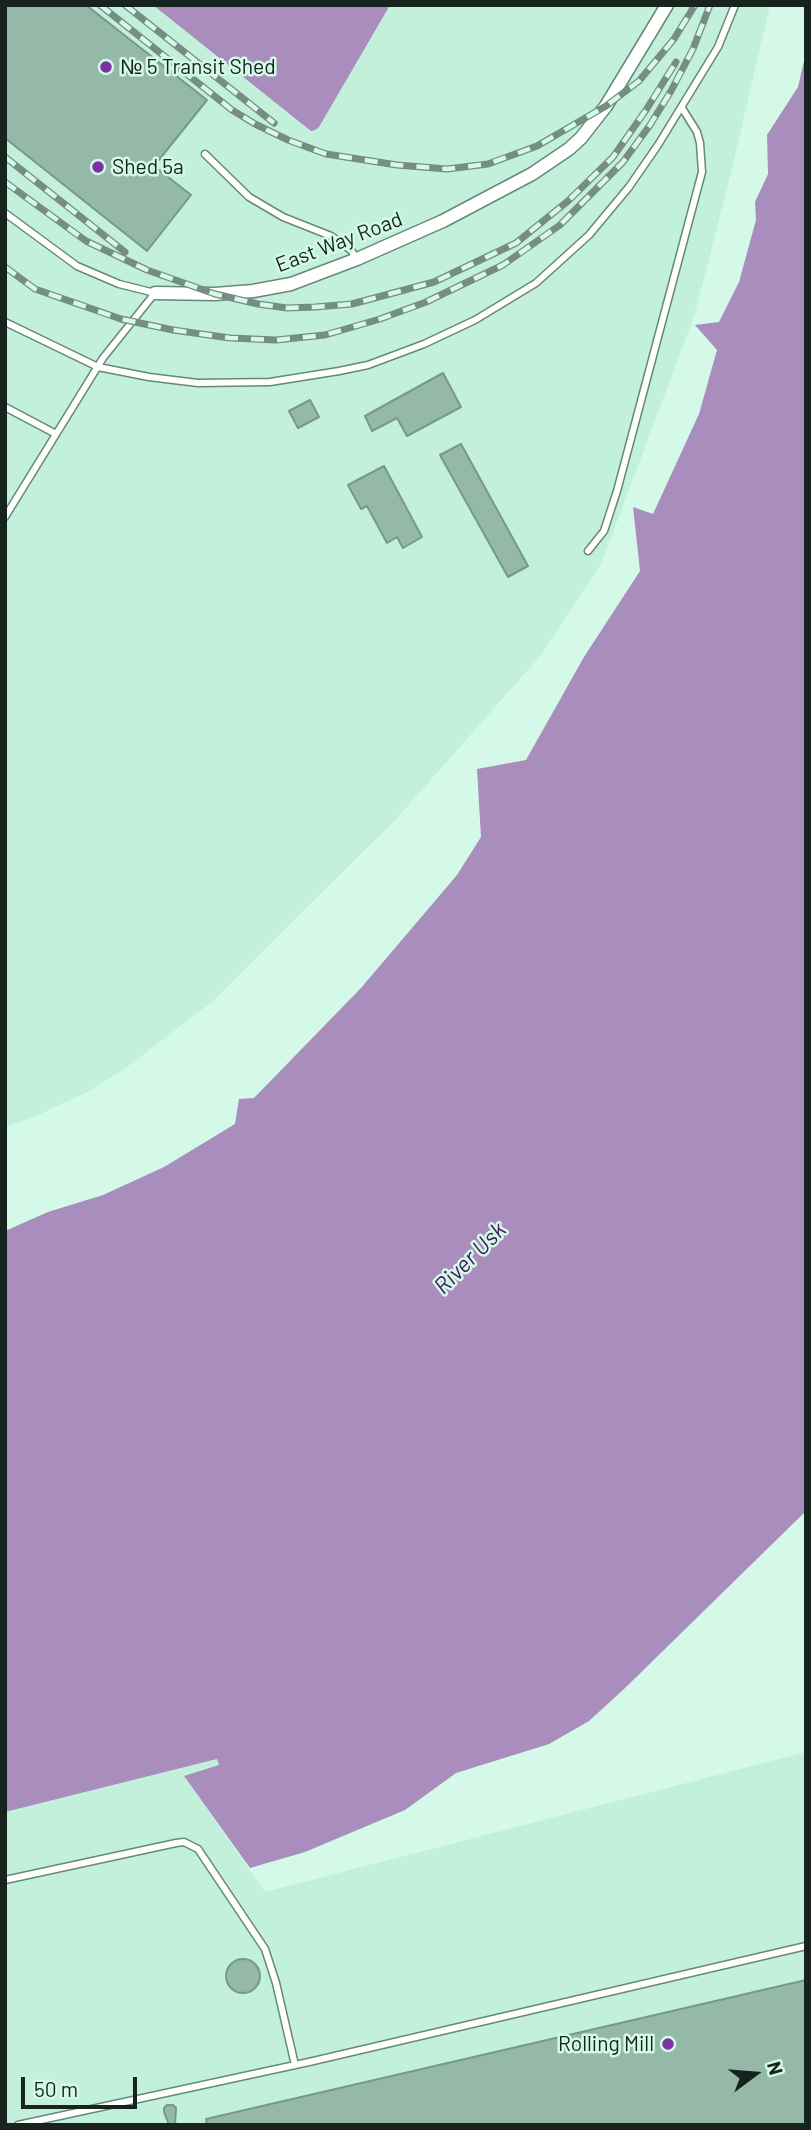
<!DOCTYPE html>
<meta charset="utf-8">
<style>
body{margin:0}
#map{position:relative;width:811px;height:2130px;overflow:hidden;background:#d4f9e8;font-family:Barlow,sans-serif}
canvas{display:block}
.frame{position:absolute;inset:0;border:7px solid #16231e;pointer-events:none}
.north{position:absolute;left:720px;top:2039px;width:70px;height:70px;-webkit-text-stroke:5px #d4f9e8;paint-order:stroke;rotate:74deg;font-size:19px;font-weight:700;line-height:28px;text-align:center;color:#16231e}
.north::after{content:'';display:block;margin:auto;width:24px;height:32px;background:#16231e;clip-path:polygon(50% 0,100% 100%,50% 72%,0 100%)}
.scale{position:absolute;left:21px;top:2077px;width:116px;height:32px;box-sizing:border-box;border:4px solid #16231e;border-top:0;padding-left:9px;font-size:21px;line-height:24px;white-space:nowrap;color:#16231e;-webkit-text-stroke:5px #d4f9e8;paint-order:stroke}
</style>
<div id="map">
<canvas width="811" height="2130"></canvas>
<div class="frame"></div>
<div class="north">N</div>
<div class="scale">50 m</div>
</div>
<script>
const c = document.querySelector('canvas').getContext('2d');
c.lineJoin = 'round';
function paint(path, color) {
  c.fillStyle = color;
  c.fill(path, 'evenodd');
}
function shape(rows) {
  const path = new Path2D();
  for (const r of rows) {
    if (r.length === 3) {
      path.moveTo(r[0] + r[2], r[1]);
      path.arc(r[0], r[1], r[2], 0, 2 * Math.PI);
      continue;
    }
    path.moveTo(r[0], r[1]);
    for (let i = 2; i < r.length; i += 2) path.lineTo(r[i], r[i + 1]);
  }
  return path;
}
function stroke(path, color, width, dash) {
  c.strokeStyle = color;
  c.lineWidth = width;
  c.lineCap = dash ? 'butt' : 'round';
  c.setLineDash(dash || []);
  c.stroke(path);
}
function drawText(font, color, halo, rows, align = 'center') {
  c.font = font + ' Barlow,sans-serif';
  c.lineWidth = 5;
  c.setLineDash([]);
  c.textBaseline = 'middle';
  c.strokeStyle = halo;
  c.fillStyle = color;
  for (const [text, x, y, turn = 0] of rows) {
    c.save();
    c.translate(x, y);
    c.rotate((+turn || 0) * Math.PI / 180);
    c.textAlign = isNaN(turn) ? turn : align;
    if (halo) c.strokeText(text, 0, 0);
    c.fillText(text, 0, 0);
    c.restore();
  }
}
const built = shape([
 [5,5,770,5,731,173,694,317,601,564,541,655,397,818,213,1001,123,1070,91,1090,34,1117,5,1127],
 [806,1752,806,2125,5,2125,5,1812,218,1759,220,1765,184,1776,265,1892]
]);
const water = shape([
 [153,5,390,5,319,127,315,130,311,131],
 [806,52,806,1511,624,1689,589,1721,549,1744,456,1773,405,1810,305,1852,250,1868,184,1776,219,1765,217,1759,5,1812,5,1231,48,1212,103,1195,164,1167,235,1124,239,1099,254,1098,361,988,457,875,481,837,477,769,526,760,584,657,640,571,633,507,653,514,699,414,717,350,695,325,719,322,739,282,756,220,755,202,768,174,767,135,798,87]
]);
const building = shape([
 [5,5,86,5,207,100,154,166,191,195,147,251,5,138,5,5],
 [443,373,461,407,407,436,397,418,372,431,365,416,443,373],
 [310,400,319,417,298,428,289,411,310,400],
 [461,444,528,566,508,577,440,455,461,444],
 [384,466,422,537,403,548,397,537,387,543,367,506,361,509,348,485,384,466],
 [243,1976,17],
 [806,1980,806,2125,207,2125,206,2119,806,1980],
 [167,2105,173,2105,176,2108,175,2125,169,2125,164,2112,164,2108,167,2105]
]);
const lane = shape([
 [205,154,249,197,283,217,331,236,351,250,356,258],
 [5,213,77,266,119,284,155,293,103,358,5,517],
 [5,322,98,367,149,377,198,383,270,382,339,371,368,365,424,344,475,320,536,283,589,235,629,187,658,145,718,47,735,5],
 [5,407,56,434],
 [588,551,604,531,617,491,702,172,700,143,697,132,682,108],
 [5,1880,176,1843,184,1842,198,1849,265,1949,276,1983,295,2065],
 [18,2125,309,2062,806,1946]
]);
const street = shape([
 [155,293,215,294,253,291,291,284,357,259,443,221,532,174,569,149,581,138,606,106,667,5]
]);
const rail = shape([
 [100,5,232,110,255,124,288,140,326,154,397,165,447,169,488,164,537,146,606,106,639,81,674,39,695,5],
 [125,5,274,123],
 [5,157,125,252],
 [5,182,86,241,147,270,215,294,258,304,287,308,315,307,352,304,434,282,516,243,568,201,613,157,646,110,676,62],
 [5,267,35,289,121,319,173,330,230,338,276,340,325,335,380,319,426,302,503,265,560,225,623,162,650,125,671,91,693,49,710,5]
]);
const markers = [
 [106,67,7,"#7a32a4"],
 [98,167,7,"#7a32a4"],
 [668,2044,7,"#7a32a4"]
];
const poiNames = [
 ["№ 5 Transit Shed",120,67],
 ["Shed 5a",112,167],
 ["Rolling Mill",654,2044,"right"]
];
const streetNames = [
 ["East Way Road",339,242,-21]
];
const waterNames = [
 ["River Usk",470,1258,-45]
];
paint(built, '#c2f0db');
paint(water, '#a88dbd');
paint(building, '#95b9a9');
stroke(building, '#76998a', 2);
stroke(lane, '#668879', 9);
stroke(street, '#668879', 15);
stroke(lane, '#fff', 6);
stroke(street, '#fff', 12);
stroke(rail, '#758d82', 7);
stroke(rail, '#d4f9e8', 4.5, [13]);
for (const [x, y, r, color] of markers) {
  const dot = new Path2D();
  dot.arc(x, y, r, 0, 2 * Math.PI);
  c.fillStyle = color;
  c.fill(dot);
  stroke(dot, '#d4f9e8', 2.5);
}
drawText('21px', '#16231e', '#d4f9e8', poiNames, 'left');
drawText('21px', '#16231e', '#d4f9e8', streetNames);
drawText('italic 23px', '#44205b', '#d4f9e8', waterNames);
</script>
